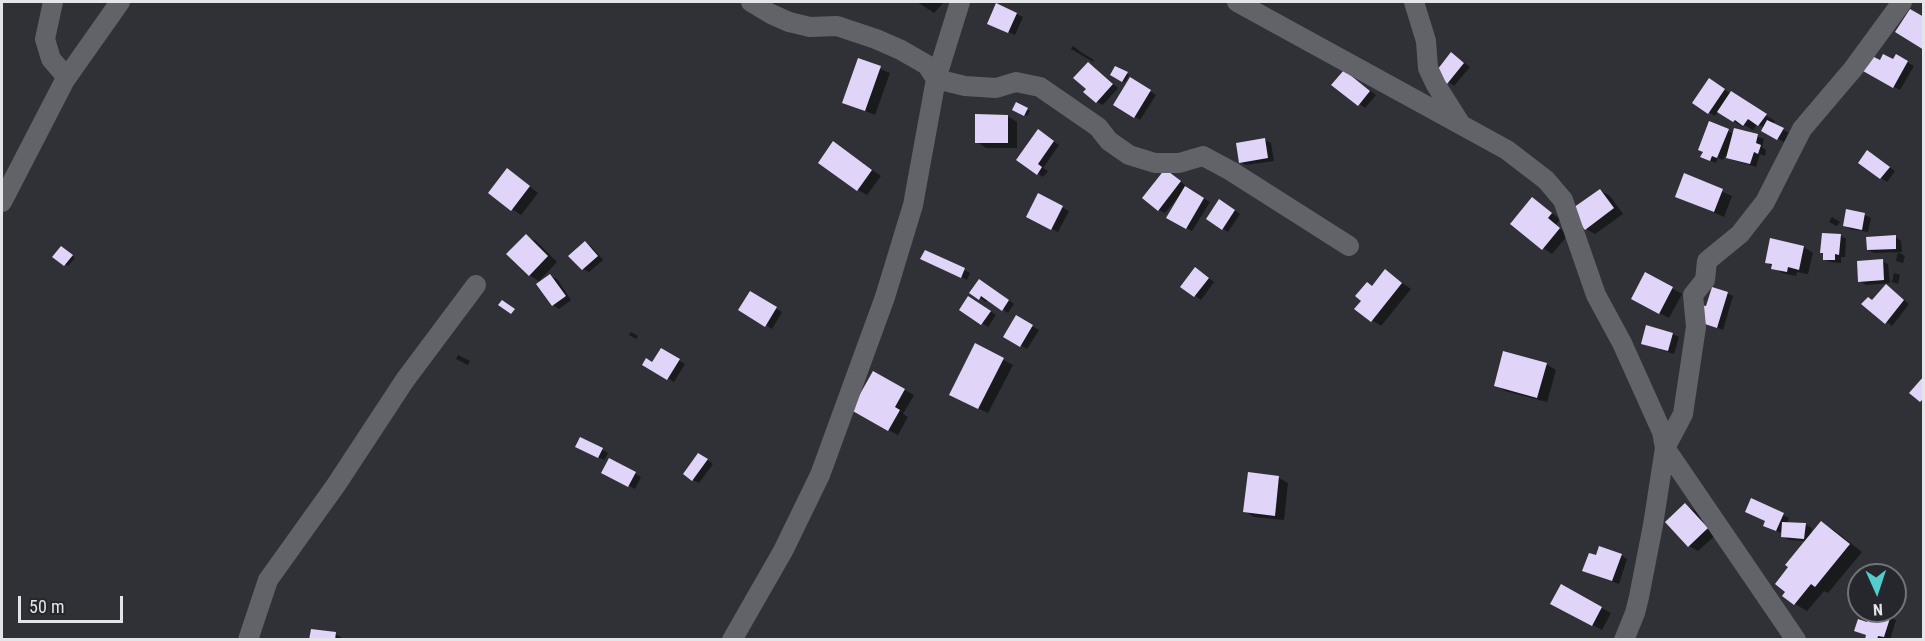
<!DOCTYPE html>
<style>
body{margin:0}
#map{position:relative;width:1925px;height:641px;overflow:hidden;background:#303136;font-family:"Roboto Condensed",sans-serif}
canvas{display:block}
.frame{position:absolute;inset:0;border:3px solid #e4e5e8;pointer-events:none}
.north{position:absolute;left:1847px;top:563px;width:60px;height:60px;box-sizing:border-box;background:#26272c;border:2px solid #727377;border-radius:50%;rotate:177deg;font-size:16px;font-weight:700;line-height:24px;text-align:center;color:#e4e5e8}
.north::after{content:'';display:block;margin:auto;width:21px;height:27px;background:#53cdcb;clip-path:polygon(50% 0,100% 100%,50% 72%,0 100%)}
.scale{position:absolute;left:18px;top:596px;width:105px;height:27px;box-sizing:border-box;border:3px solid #e4e5e8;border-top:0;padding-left:8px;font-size:18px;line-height:21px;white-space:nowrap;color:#e4e5e8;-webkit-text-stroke:4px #26272c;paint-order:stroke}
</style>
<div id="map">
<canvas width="1925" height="641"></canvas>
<div class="frame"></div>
<div class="north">N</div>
<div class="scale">50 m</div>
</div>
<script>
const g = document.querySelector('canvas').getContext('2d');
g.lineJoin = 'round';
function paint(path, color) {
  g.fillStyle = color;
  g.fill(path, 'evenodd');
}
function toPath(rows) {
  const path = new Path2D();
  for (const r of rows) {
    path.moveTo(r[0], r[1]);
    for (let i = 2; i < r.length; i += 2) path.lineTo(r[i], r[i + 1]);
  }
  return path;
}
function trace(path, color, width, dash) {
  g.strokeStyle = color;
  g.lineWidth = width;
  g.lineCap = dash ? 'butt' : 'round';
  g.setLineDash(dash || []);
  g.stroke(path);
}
paint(toPath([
 [917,2,944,2,934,13],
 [997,5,1023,17,1015,35,995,26],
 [1073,46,1081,52,1094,60,1093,62,1071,49],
 [1896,56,1914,66,1900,90,1865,71,1881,62,1893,61],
 [1457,58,1470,67,1454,86,1436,73],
 [859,60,890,73,875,115,844,102],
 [1094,67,1118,88,1103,105,1097,102],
 [1116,68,1129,75,1125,82,1112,75],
 [1350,75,1376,95,1365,108,1333,85],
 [1131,80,1156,95,1140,120,1115,104],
 [1715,84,1775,121,1773,124,1789,133,1784,142,1763,131,1765,128,1757,124,1753,130,1744,125,1743,127,1718,111,1715,116,1694,103],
 [1017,104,1030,111,1027,116,1014,110],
 [1007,116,1017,122,1017,148,986,148,977,142],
 [1735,129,1764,139,1762,147,1766,150,1765,156,1760,154,1756,167,1733,160,1725,156,1723,160,1718,158,1716,163,1708,160,1728,131,1734,134],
 [1044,135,1059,145,1043,168,1048,171,1043,177,1018,160],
 [1265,140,1271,143,1274,161,1246,165,1240,162],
 [843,149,881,176,867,195,858,190],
 [1874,156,1895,171,1887,182,1860,163],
 [1171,174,1186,186,1185,188,1210,202,1192,231,1168,217,1180,197,1179,196,1165,213,1159,210],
 [1685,175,1732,196,1724,217,1677,196],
 [516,176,538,193,521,215,512,209],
 [1600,190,1610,196,1623,214,1595,234,1586,229],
 [1039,195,1069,211,1058,232,1034,220],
 [1533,199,1560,219,1556,225,1568,235,1552,254,1543,248],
 [1226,204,1240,214,1228,232,1222,228],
 [1865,215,1871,218,1868,232,1850,229,1844,225],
 [1832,217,1840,222,1837,226,1829,222],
 [1840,235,1846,239,1845,257,1841,257,1841,263,1830,262,1824,259,1824,254,1822,253],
 [526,236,536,241,557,262,539,281,529,275],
 [1895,237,1901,241,1902,252,1897,252,1905,256,1903,263,1896,261,1898,252,1874,253,1868,250],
 [585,243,591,246,603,260,589,272,583,269],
 [1804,247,1813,253,1808,274,1797,272,1796,276,1782,273,1766,262],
 [64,249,75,258,68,266,55,257],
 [925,252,970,273,967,280,928,262],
 [1882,261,1888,264,1890,283,1866,285,1860,281],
 [1385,271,1411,289,1381,326,1356,309],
 [1202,273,1214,282,1201,300,1182,286],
 [1894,273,1900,275,1898,284,1892,282],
 [1646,274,1682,294,1669,318,1642,304],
 [550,276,557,279,571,300,559,309,553,305],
 [986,284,1014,304,1008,313,988,299,986,302,980,298],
 [1892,290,1909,304,1892,326,1864,304,1873,301],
 [750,293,782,312,772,329,740,309],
 [1727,293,1733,296,1723,330,1701,321,1707,308],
 [975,301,996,315,988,327,982,323],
 [1016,317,1039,330,1027,349,1005,336],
 [631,332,638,336,636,339,629,335],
 [1673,334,1679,337,1674,354,1643,344],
 [976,345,1013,365,988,413,960,400],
 [662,350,685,364,674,382,644,364,653,364],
 [458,355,470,361,468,365,456,359],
 [1546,364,1556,370,1547,402,1505,391,1496,385],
 [874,373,914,395,903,414,908,417,898,435,853,410],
 [581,439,608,453,604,460,583,450],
 [705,458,713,464,699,483,693,480],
 [610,460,641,477,635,489,603,472],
 [1249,474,1279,478,1288,483,1284,520,1254,517,1245,511],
 [1685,505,1695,511,1717,534,1698,551,1689,546],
 [1783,515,1789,518,1787,524,1806,525,1812,528,1811,536,1821,523,1834,530,1862,552,1828,593,1824,591,1807,611,1795,604,1807,541,1789,540,1783,536,1783,534,1771,528],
 [1621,555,1627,559,1619,584,1584,571,1597,557],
 [1561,586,1611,613,1602,630,1552,603],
 [1890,617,1896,620,1890,640,1884,638,1869,640,1867,636,1856,630,1868,623],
 [335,634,341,637,341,640,311,640]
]), '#0007');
paint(toPath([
 [996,3,1017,13,1008,33,987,24],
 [1910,9,1924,17,1924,50,1895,32],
 [1451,52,1464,63,1447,84,1434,74],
 [1883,54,1893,59,1896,54,1908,61,1893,88,1863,71,1872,56,1880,60],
 [858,58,881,66,865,111,842,103],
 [1088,62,1113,84,1096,103,1083,92,1086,89,1073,78],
 [1115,66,1128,72,1122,82,1110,75],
 [1344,70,1370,91,1358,106,1331,85],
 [1130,77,1151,90,1134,118,1113,105],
 [1709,78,1725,89,1708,114,1692,103],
 [1731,91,1767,114,1758,126,1748,119,1743,126,1735,120,1733,122,1717,112],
 [1016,102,1028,108,1024,116,1012,110],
 [975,114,1008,115,1008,143,975,143],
 [1767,120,1784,128,1777,140,1761,131],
 [1709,121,1729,129,1717,158,1712,156,1710,161,1700,157,1703,152,1698,150],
 [1734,128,1758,134,1756,143,1761,145,1758,154,1754,152,1750,164,1726,158],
 [1038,129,1054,141,1038,164,1042,167,1037,175,1016,160],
 [1265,138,1268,158,1239,163,1236,143],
 [833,141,872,170,857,191,818,163],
 [1867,150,1890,167,1880,179,1858,163],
 [507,168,530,186,511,211,488,193],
 [1165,169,1181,181,1158,211,1142,198],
 [1684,173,1723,189,1714,212,1675,197],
 [1185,186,1204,198,1186,229,1166,218],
 [1600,189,1614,208,1585,230,1570,210],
 [1038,193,1063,206,1051,230,1026,217],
 [1532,197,1552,213,1548,218,1560,228,1542,250,1510,224],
 [1219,199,1235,210,1222,230,1206,219],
 [1846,209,1865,213,1862,230,1843,226],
 [1822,233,1841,234,1839,255,1835,254,1835,260,1823,260,1823,253,1820,253],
 [526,234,548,256,529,276,506,254],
 [1896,235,1896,249,1867,250,1866,237],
 [1770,238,1804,246,1799,270,1788,267,1787,272,1771,269,1772,264,1765,263],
 [585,241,598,256,582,270,568,256],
 [61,246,73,255,64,266,52,257],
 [925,250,965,268,961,278,920,259],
 [1883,259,1884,280,1858,282,1857,261],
 [1195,267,1209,278,1194,297,1180,287],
 [1385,269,1402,283,1371,322,1354,309,1361,301,1355,296,1367,282,1372,286],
 [1645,272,1673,287,1659,314,1631,299],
 [550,274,566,296,552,306,536,284],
 [979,279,1009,300,1002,311,981,296,979,300,969,293],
 [1886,284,1904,300,1885,324,1861,304,1868,297,1872,300],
 [1712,287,1728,292,1717,328,1699,322,1700,305,1706,306],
 [750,291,777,307,765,327,738,310],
 [968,296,991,311,981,325,959,310],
 [502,300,515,309,511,314,498,305],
 [1016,315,1033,325,1020,347,1003,337],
 [1646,325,1673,333,1668,351,1641,344],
 [975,343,1004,358,978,409,949,395],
 [661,348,680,359,667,380,642,365,646,358,652,362],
 [1503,351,1547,363,1537,398,1494,386],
 [873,371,905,389,895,407,900,410,888,431,851,410],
 [1924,376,1924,398,1920,402,1909,393],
 [580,437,603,448,598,458,575,447],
 [698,453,708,459,692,481,683,474],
 [609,458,636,472,628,487,601,473],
 [1248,472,1279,476,1275,516,1243,512],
 [1751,498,1784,513,1776,531,1763,526,1765,521,1745,512],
 [1685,503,1708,528,1688,547,1665,522],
 [1821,521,1850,544,1815,587,1811,584,1794,605,1782,596,1785,592,1775,584,1788,567,1785,565],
 [1782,522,1806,523,1804,539,1781,537],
 [1599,546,1622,554,1612,581,1582,571,1589,553,1596,555],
 [1561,584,1602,607,1592,626,1550,604],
 [1882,613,1891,615,1884,637,1878,636,1877,640,1867,640,1865,639,1866,635,1854,631,1858,619,1867,622,1869,615,1881,619],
 [311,629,336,632,335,640,309,640]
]), '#e1d4f9');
trace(toPath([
 [53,2,45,39,51,59,64,74,65,80],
 [751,2,771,14,789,22,810,27,837,26,876,39,901,50,927,65,936,79,965,86,996,88,1016,82,1040,87,1098,127,1109,141,1129,155,1155,163,1179,163,1203,156,1231,171,1349,246],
 [1237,2,1507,150,1546,180,1563,200,1596,295,1622,343,1662,432,1665,448,1653,525,1639,597,1635,613,1624,640],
 [1414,2,1426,41,1428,68,1436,85,1460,123],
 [2,202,65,80,120,2],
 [1665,448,1683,414,1696,327,1693,295,1705,280,1707,261,1740,234,1765,202,1802,129,1853,69,1902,2],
 [1665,448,1796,640],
 [248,640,268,580,336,485,405,380,476,285],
 [732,640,783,551,820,475,885,297,913,205,936,79,960,2]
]), '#626368', 20);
</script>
